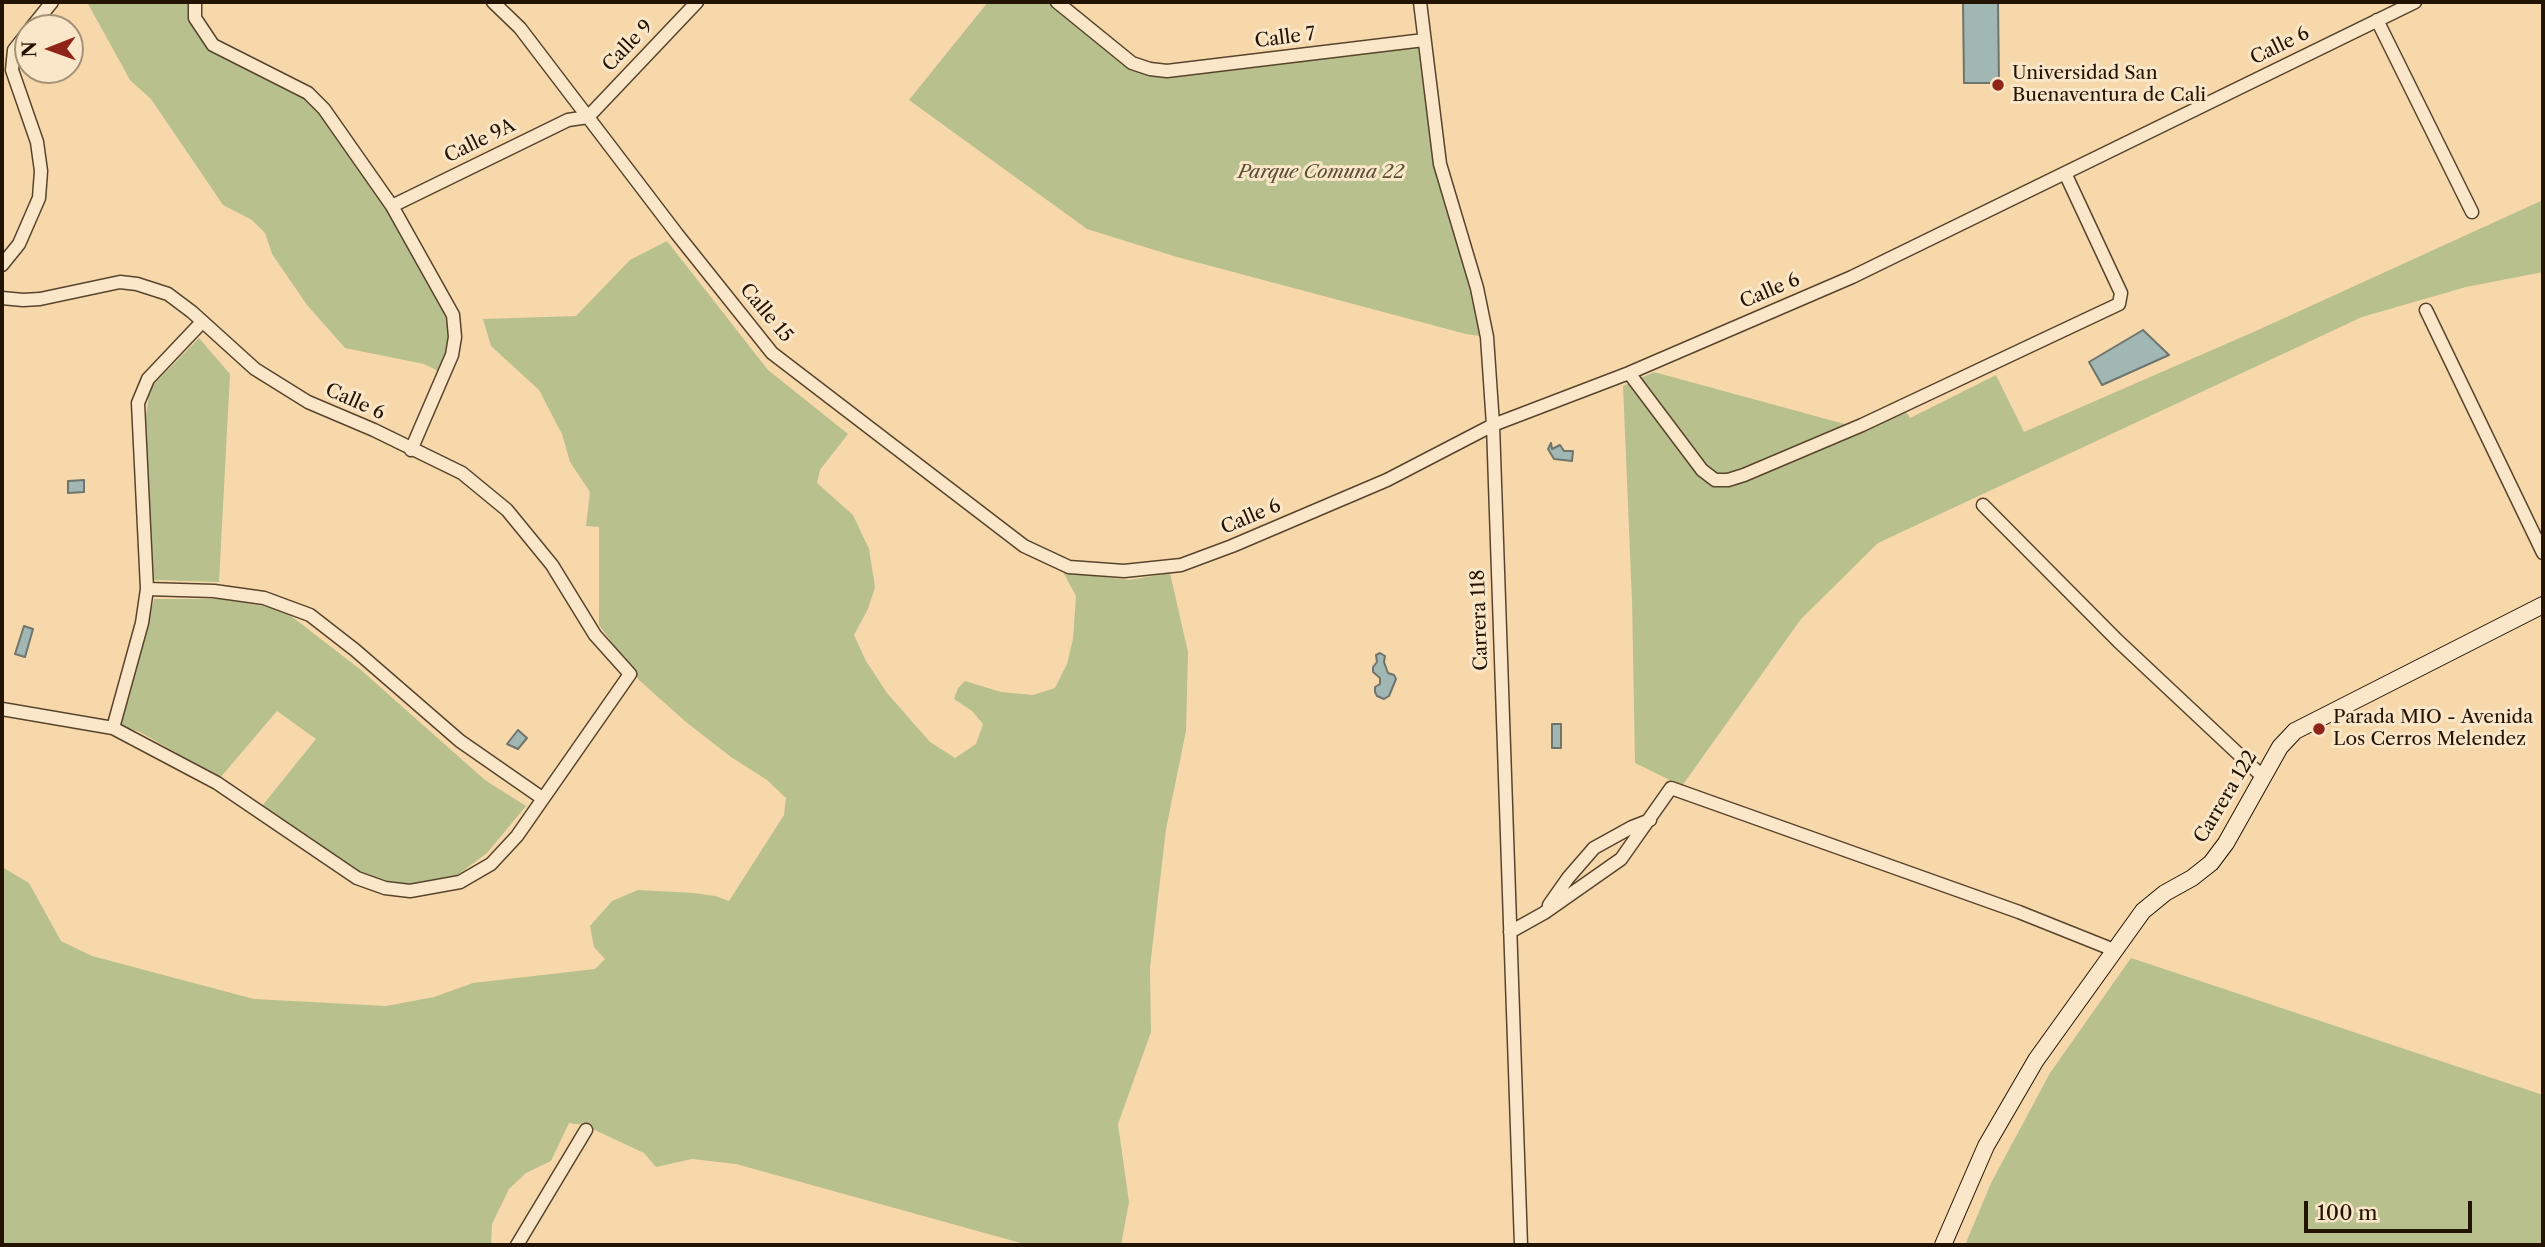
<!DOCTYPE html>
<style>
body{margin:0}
#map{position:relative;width:2545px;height:1247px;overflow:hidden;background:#f7d8ab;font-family:"Libre Caslon Text",serif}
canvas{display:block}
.frame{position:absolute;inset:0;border:4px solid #231301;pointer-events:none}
.north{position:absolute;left:14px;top:14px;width:70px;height:70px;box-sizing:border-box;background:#fae6c8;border:2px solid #a49278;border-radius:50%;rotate:269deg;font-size:19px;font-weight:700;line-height:28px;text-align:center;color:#231301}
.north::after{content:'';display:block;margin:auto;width:24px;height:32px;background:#8f2418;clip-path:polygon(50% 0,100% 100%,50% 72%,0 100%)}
.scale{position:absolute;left:2304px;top:1201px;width:168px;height:32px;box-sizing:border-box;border:4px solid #231301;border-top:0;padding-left:9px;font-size:21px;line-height:24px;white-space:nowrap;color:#231301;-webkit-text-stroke:5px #fae6c8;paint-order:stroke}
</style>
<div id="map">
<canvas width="2545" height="1247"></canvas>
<div class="frame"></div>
<div class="north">N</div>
<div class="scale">100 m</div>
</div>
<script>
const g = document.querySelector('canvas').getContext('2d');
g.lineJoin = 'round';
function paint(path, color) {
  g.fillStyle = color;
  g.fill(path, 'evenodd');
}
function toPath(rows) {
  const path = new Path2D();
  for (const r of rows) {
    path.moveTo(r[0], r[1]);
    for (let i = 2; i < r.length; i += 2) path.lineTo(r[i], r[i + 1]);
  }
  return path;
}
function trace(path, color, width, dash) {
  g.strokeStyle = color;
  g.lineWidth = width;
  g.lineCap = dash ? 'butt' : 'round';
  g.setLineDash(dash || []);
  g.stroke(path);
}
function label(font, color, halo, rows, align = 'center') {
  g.font = font + ' "Libre Caslon Text",serif';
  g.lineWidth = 6;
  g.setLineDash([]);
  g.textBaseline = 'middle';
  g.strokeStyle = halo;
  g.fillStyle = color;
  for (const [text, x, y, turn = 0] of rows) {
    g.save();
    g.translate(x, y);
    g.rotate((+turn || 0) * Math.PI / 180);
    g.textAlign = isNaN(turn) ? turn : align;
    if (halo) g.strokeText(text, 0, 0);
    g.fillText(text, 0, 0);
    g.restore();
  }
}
paint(toPath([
 [87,2,195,2,213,45,308,93,392,206,453,315,444,374,424,364,345,348,307,305,272,254,265,233,252,220,223,205,151,99,130,80],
 [988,2,1057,2,1150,69,1424,40,1440,164,1487,337,1466,334,1177,257,1087,229,909,100],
 [2543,200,2543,272,2466,287,2362,317,1878,543,1801,619,1682,786,1635,763,1632,600,1623,386,1654,372,1852,426,1901,403,1910,418,1996,375,2024,432,2258,330],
 [667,241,768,370,848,434,820,470,817,483,853,515,869,549,875,587,868,609,854,635,866,661,887,693,930,742,955,758,976,744,983,724,972,711,954,699,958,688,965,681,1001,692,1033,695,1055,688,1067,664,1073,639,1076,596,1063,572,1129,580,1170,573,1188,652,1186,731,1166,829,1150,967,1151,1032,1118,1124,1129,1202,1121,1245,1028,1245,736,1164,692,1159,656,1167,644,1153,584,1125,569,1123,551,1161,526,1173,509,1189,492,1224,491,1245,2,1245,2,867,29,883,61,941,92,956,254,999,386,1006,434,997,473,983,595,969,605,959,594,947,590,926,612,901,638,890,694,893,715,896,729,901,784,815,786,798,767,780,731,757,686,722,639,680,599,625,599,527,586,526,590,492,570,462,562,434,539,390,491,346,483,319,576,316,630,260],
 [199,338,230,374,219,582,152,580,144,430,150,388],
 [154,599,220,599,282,609,361,670,485,780,526,806,487,853,452,879,419,885,394,886,363,873,325,853,262,806,316,739,277,711,220,778,140,732,121,726],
 [2131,958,2543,1095,2543,1245,1965,1245,1991,1183,2050,1073]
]), '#b8c08d');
const water = toPath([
 [1963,2,1998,2,1999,83,1964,83,1963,2],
 [2143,330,2169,355,2102,385,2089,362,2143,330],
 [1551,443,1552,449,1560,445,1564,451,1573,451,1572,461,1554,459,1548,449,1551,443],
 [84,480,84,492,68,493,68,481,84,480],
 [24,626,33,629,25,657,15,654,24,626],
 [1380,653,1385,656,1384,662,1388,673,1394,675,1396,679,1389,696,1384,699,1377,696,1375,692,1375,687,1380,684,1380,678,1373,672,1373,667,1377,662,1376,655,1380,653],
 [1552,724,1561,724,1561,748,1552,748,1552,724],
 [518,730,527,738,518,749,507,744,518,730]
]);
paint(water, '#a1b7b4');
trace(water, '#6f756c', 2);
const street = toPath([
 [195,2,195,18,213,45,308,93,324,109,392,206,453,315,455,337,452,355,411,450],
 [493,2,520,28,677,234,772,353,1024,546,1069,567,1124,571,1181,565,1232,546,1387,480,1493,425,1629,373,1852,277,2415,2],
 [1057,2,1132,63,1150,69,1167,71,1424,40],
 [1420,2,1440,164,1477,288,1487,337,1493,425,1521,1245],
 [2377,20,2472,212],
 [31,28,52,2],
 [588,117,697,2],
 [392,206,568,120,588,117],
 [2,265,19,244,39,198,41,171,37,142,12,70,14,50,28,32],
 [2,298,23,300,40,299,120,282,137,284,168,294,192,312,255,369,308,402,374,430,462,473,507,510,552,565,595,635,630,674,517,836,491,864,460,882,410,891,385,888,357,878,217,783,113,728,2,709],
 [2426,310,2543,553],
 [1629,373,1702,470,1715,480,1728,480,1744,475,1862,425,2119,304,2121,293,2065,173],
 [1983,505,2118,641,2263,777],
 [147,589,214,591,264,598,310,615,355,650,460,741,542,798],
 [113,728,142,623,147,589,138,403,148,379,202,322],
 [1549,905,1568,878,1594,848,1632,827,1650,820],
 [1510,932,1544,913,1621,859,1671,788,2019,912,2114,950],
 [517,1245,586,1130]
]);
const secondary = toPath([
 [1943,1245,1986,1146,2036,1060,2143,911,2165,893,2192,878,2211,863,2226,843,2280,747,2295,731,2543,605]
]);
trace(street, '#58442c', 15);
trace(secondary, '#231301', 18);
trace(street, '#fae6c8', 12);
trace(secondary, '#fae6c8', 16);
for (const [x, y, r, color] of [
 [1998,85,7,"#8f2418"],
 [2319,729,7,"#8f2418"]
]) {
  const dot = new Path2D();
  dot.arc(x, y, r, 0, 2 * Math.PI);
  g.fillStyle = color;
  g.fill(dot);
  trace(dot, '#fae6c8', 2.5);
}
label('19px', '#231301', '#fae6c8', [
 ["Calle 7",1285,38,-7],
 ["Calle 9",628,46,-46],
 ["Calle 6",2280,46,-26],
 ["Calle 9A",480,141,-26],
 ["Calle 6",1770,291,-23],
 ["Calle 15",766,313,50],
 ["Calle 6",355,402,24],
 ["Calle 6",1251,517,-23],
 ["Carrera 118",1480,620,-92],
 ["Carrera 122",2226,797,-59]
]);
label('19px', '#231301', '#fae6c8', [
 ["Universidad San",2012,74],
 ["Buenaventura de Cali",2012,96],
 ["Parada MIO - Avenida",2333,718],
 ["Los Cerros Melendez",2333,740]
], 'left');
label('italic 19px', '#575032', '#fae6c8', [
 ["Parque Comuna 22",1321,173]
]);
</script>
